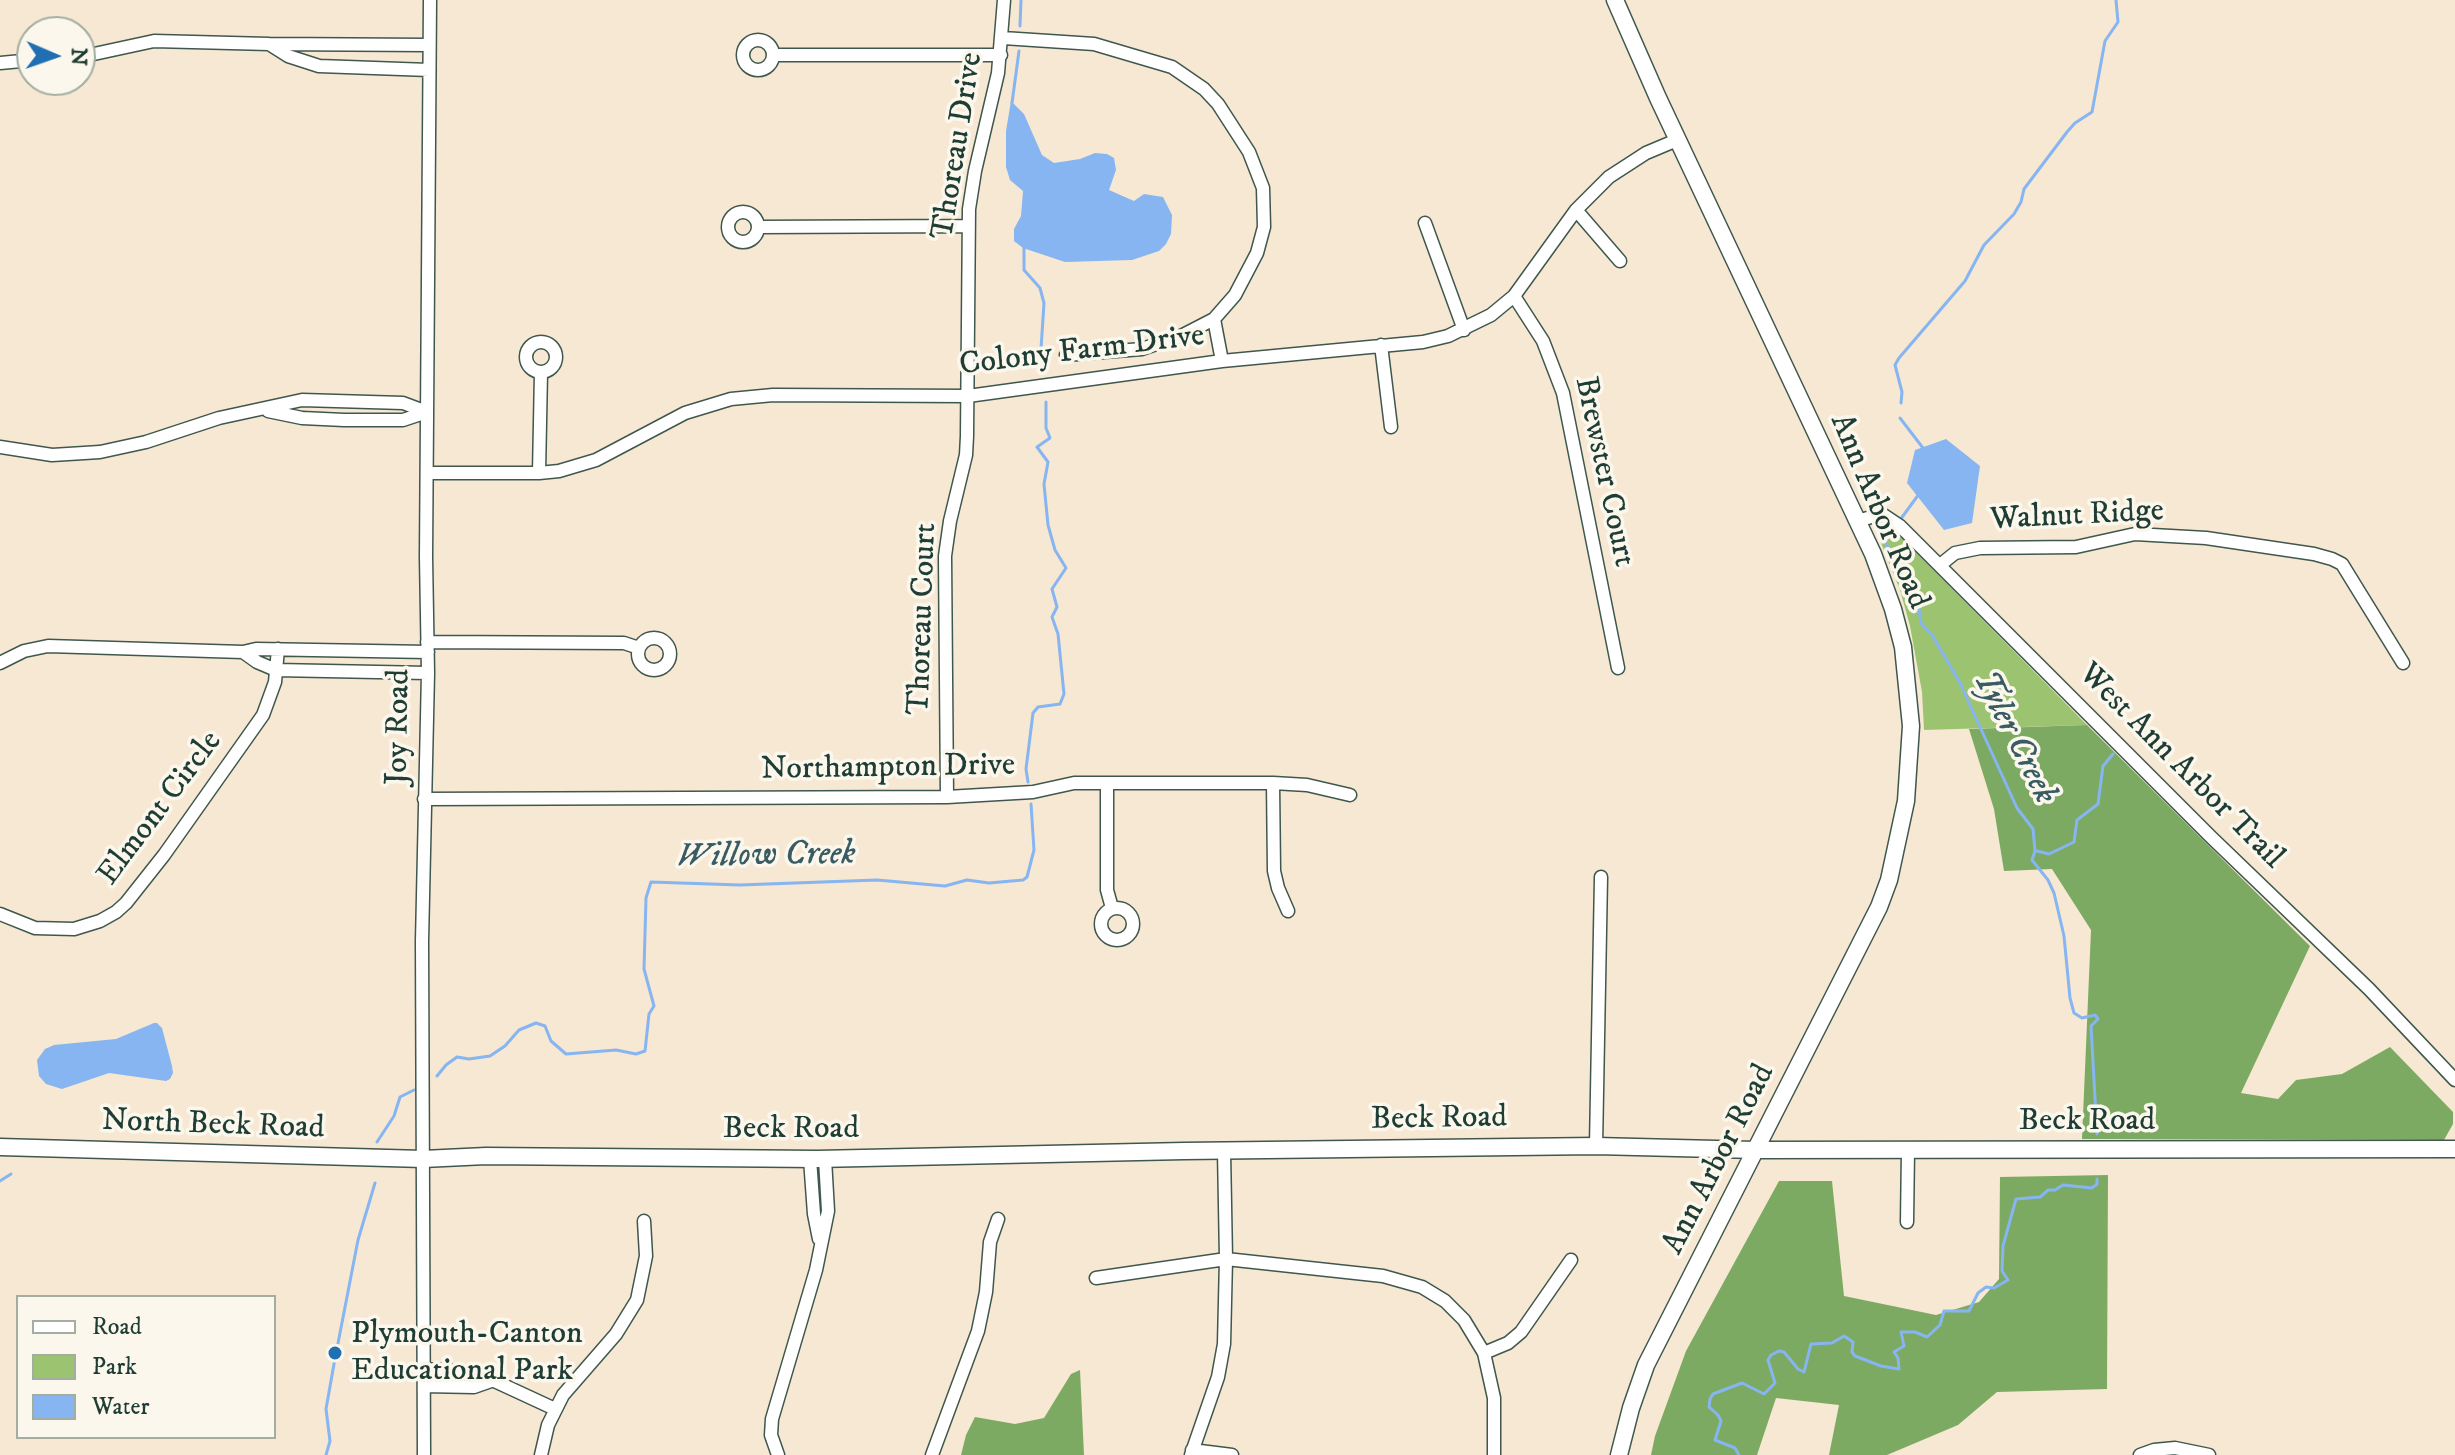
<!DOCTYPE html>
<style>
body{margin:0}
#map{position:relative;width:2455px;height:1455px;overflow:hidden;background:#f6e8d3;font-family:"IM FELL DW Pica",serif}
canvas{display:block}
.legend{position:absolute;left:16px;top:1295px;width:260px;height:144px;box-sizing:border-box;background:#fbf7ec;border:2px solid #a3ada2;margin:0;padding:10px 14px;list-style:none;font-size:24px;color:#1f3d34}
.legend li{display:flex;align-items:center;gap:16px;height:40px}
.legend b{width:40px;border:2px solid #a3ada2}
.north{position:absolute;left:16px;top:16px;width:80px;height:80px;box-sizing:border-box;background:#fbf7ec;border:2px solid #a3ada2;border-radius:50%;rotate:92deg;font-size:22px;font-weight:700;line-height:32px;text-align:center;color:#1f3d34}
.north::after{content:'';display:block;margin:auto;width:28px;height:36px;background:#1f6fb2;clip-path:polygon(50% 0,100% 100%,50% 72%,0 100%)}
</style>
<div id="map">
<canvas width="2455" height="1455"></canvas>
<ul class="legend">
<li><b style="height:10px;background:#fff"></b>Road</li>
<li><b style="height:22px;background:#9cc470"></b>Park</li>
<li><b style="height:22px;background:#86b5f1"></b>Water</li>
</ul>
<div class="north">N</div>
</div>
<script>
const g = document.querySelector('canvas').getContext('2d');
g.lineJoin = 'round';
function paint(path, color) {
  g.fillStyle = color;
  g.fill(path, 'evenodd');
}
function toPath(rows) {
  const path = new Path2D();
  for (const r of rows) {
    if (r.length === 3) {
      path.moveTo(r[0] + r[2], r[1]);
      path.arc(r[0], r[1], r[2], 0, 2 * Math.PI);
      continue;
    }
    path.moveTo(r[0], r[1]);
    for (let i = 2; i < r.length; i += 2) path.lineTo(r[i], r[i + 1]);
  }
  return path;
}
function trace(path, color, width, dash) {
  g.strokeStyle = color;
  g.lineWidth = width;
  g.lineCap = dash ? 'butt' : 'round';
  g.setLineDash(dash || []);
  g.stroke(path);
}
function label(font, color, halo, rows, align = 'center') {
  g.font = font + ' "IM FELL DW Pica",serif';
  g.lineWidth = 7;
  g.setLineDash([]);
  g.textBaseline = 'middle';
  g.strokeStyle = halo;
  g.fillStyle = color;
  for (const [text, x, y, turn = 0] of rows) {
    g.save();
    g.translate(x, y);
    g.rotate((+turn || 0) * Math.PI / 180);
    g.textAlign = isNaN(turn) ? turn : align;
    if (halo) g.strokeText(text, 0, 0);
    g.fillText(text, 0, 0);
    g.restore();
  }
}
paint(toPath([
 [1888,527,1891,527,2087,725,1924,730,1922,692,1910,626,1900,590,1879,538,1881,532]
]), '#9cc470');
paint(toPath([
 [2087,725,2310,946,2241,1093,2278,1099,2296,1080,2342,1074,2390,1047,2453,1112,2453,1124,2444,1140,2082,1139,2091,930,2052,869,2004,871,1994,809,1969,729],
 [2108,1175,2107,1389,1997,1392,1958,1425,1887,1455,1829,1455,1839,1405,1776,1398,1757,1455,1651,1455,1655,1436,1686,1351,1779,1181,1832,1181,1844,1296,1936,1315,1979,1302,1999,1279,2000,1177],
 [1080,1370,1084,1455,961,1455,966,1435,975,1417,1015,1424,1044,1418,1071,1374]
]), '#7daa62');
paint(toPath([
 [1011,101,1024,114,1042,155,1054,163,1080,159,1095,153,1107,154,1114,158,1116,170,1109,190,1134,201,1144,194,1163,197,1172,215,1171,234,1166,244,1159,251,1132,260,1065,262,1023,248,1014,241,1014,229,1021,216,1023,191,1010,180,1006,167,1006,131],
 [1946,439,1980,466,1972,523,1944,530,1907,483,1915,450],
 [154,1023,157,1023,162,1028,172,1066,173,1073,170,1079,166,1081,109,1073,62,1089,46,1084,39,1076,37,1060,45,1049,54,1045,116,1039]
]), '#86b5f1');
trace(toPath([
 [1020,26,1021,0],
 [1012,103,1019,51],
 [1024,246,1024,270,1040,288,1044,303,1041,349,1044,372],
 [1901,403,1902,392,1895,365,1899,358,1965,281,1984,245,2014,214,2021,202,2024,189,2067,132,2075,123,2092,112,2105,41,2118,22,2116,0],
 [1900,418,1923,448],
 [1900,520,1919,494],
 [1895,525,1885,541,1902,576,1917,596,1921,623,1932,635,1959,681,2017,808,2033,829,2035,851,2032,860,2048,880,2054,893,2064,936,2070,998,2074,1013,2082,1018,2095,1015,2098,1019,2091,1026,2097,1134],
 [1028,782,1026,769,1033,713,1038,707,1060,704,1064,694,1058,634,1052,617,1057,607,1052,589,1066,568,1055,550,1048,525,1044,484,1048,462,1037,447,1050,438,1046,428,1046,402],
 [2037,851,2049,854,2074,842,2077,820,2098,804,2103,766,2113,754],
 [437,1076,446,1065,457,1057,469,1059,490,1056,505,1046,519,1030,536,1023,545,1026,551,1041,566,1054,616,1050,636,1054,645,1051,649,1014,654,1006,644,969,646,898,651,882,740,885,877,880,945,886,967,880,989,883,1023,880,1027,877,1034,850,1031,804],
 [377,1142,394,1116,400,1097,414,1090],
 [0,1181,11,1174],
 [326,1455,330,1441,326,1409,334,1364,358,1240,375,1183],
 [1739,1455,1735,1448,1715,1440,1721,1421,1718,1415,1709,1407,1710,1399,1713,1394,1742,1383,1764,1394,1775,1383,1768,1360,1771,1355,1779,1351,1784,1352,1798,1369,1804,1372,1811,1344,1832,1343,1844,1336,1853,1342,1852,1352,1855,1356,1881,1366,1899,1369,1898,1358,1894,1352,1904,1346,1901,1332,1915,1332,1927,1337,1940,1325,1944,1311,1969,1311,1978,1293,1986,1287,1994,1288,2008,1280,2002,1271,2003,1246,2016,1199,2040,1197,2048,1190,2055,1190,2063,1185,2092,1188,2097,1184,2097,1179]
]), '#86b5f1', 3);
const minor = toPath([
 [1003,38,1094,44,1172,67,1204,89,1218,104,1249,152,1263,188,1264,227,1257,253,1235,295,1214,319,1183,335,1142,349,1066,355],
 [758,55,15],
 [429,45,269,44,288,56,319,66,429,70],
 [773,55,1001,55],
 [80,57,154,41,269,44],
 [0,63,32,60],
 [1576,210,1620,261],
 [743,227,15],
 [1425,223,1464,330],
 [758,227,968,226],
 [1514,296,1543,341,1563,393,1618,668],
 [1214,319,1222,361],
 [541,357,15],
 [1381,345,1391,427],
 [268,411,302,418,344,420,403,420,427,412],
 [0,447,52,455,100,452,146,442,219,418,302,400,403,403,427,412],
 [427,473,539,473,559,471,596,460,685,413,731,399,773,395,968,396,1222,361,1423,342,1448,336,1491,315,1514,296,1576,210,1609,177,1646,153,1677,140],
 [539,473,541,372],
 [1857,521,1882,514,1900,526,2211,837,2369,989,2455,1080],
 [1940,565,1955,553,1980,548,2076,547,2135,534,2206,538,2314,554,2332,559,2342,564,2403,663],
 [654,654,16],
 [427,642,624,643,639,648],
 [243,652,257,662,276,670,428,673],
 [0,663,24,651,48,646,243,652,256,649,428,652],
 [1107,783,1107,890,1112,908],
 [1273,783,1274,871,1278,888,1288,911],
 [947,797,945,556,950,521,966,455,967,436,969,209,975,171,998,73,1004,0],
 [424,799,947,797,1033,792,1074,783,1273,783,1307,785,1350,795],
 [1117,924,16],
 [0,914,35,928,74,929,100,921,116,912,126,903,164,855,263,715,275,682,278,649],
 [1596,1146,1601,877],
 [810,1159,814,1214,819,1239],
 [1907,1222,1908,1150],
 [1096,1278,1226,1259,1383,1276,1422,1287,1445,1301,1464,1320,1484,1353,1494,1398,1494,1455],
 [1484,1353,1508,1343,1521,1332,1571,1260],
 [424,1369,475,1372,555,1409],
 [424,1386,474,1387,491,1381],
 [1192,1450,1232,1455],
 [424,1455,422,941,428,673,426,557,430,0],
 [541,1455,548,1425,563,1395,616,1334,637,1300,646,1256,644,1221],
 [778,1455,771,1435,772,1419,816,1270,828,1211,825,1159],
 [932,1455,978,1331,986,1292,990,1242,998,1219],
 [1191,1455,1218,1377,1224,1344,1226,1259,1224,1151],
 [2140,1455,2154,1450,2175,1448,2209,1455]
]);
const major = toPath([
 [1615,0,1658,98,1873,554,1893,609,1903,647,1911,726,1906,801,1889,880,1879,907,1646,1365,1631,1408,1619,1455],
 [0,1147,423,1159,486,1156,817,1159,1184,1151,1596,1146,1756,1150,2455,1149]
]);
trace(minor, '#3f574c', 15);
trace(major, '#3f574c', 19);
trace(minor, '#fff', 12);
trace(major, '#fff', 16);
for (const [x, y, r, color] of [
 [335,1353,8,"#1f6fb2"]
]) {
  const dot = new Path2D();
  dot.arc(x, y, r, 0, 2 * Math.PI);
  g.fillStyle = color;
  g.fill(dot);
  trace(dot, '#fbf7ec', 3);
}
label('32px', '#1f3d34', '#fbf7ec', [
 ["Thoreau Drive",959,146,-81],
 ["Colony Farm Drive",1082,352,-7],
 ["Brewster Court",1603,472,78],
 ["Ann Arbor Road",1878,512,67],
 ["Walnut Ridge",2077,517,-3],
 ["Thoreau Court",924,619,-88],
 ["Joy Road",400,727,-89],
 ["West Ann Arbor Trail",2180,767,45],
 ["Northampton Drive",888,769,-1],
 ["Elmont Circle",161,809,-53],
 ["Beck Road",1439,1120,-1],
 ["Beck Road",2087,1122],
 ["North Beck Road",213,1126,2],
 ["Beck Road",791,1130],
 ["Ann Arbor Road",1720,1160,-63]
]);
label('32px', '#1f3d34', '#fbf7ec', [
 ["Plymouth-Canton",351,1335],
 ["Educational Park",351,1372]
], 'left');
label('italic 34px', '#395b63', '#fbf7ec', [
 ["Tyler Creek",2013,738,63],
 ["Willow Creek",766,857,-1]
]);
</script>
